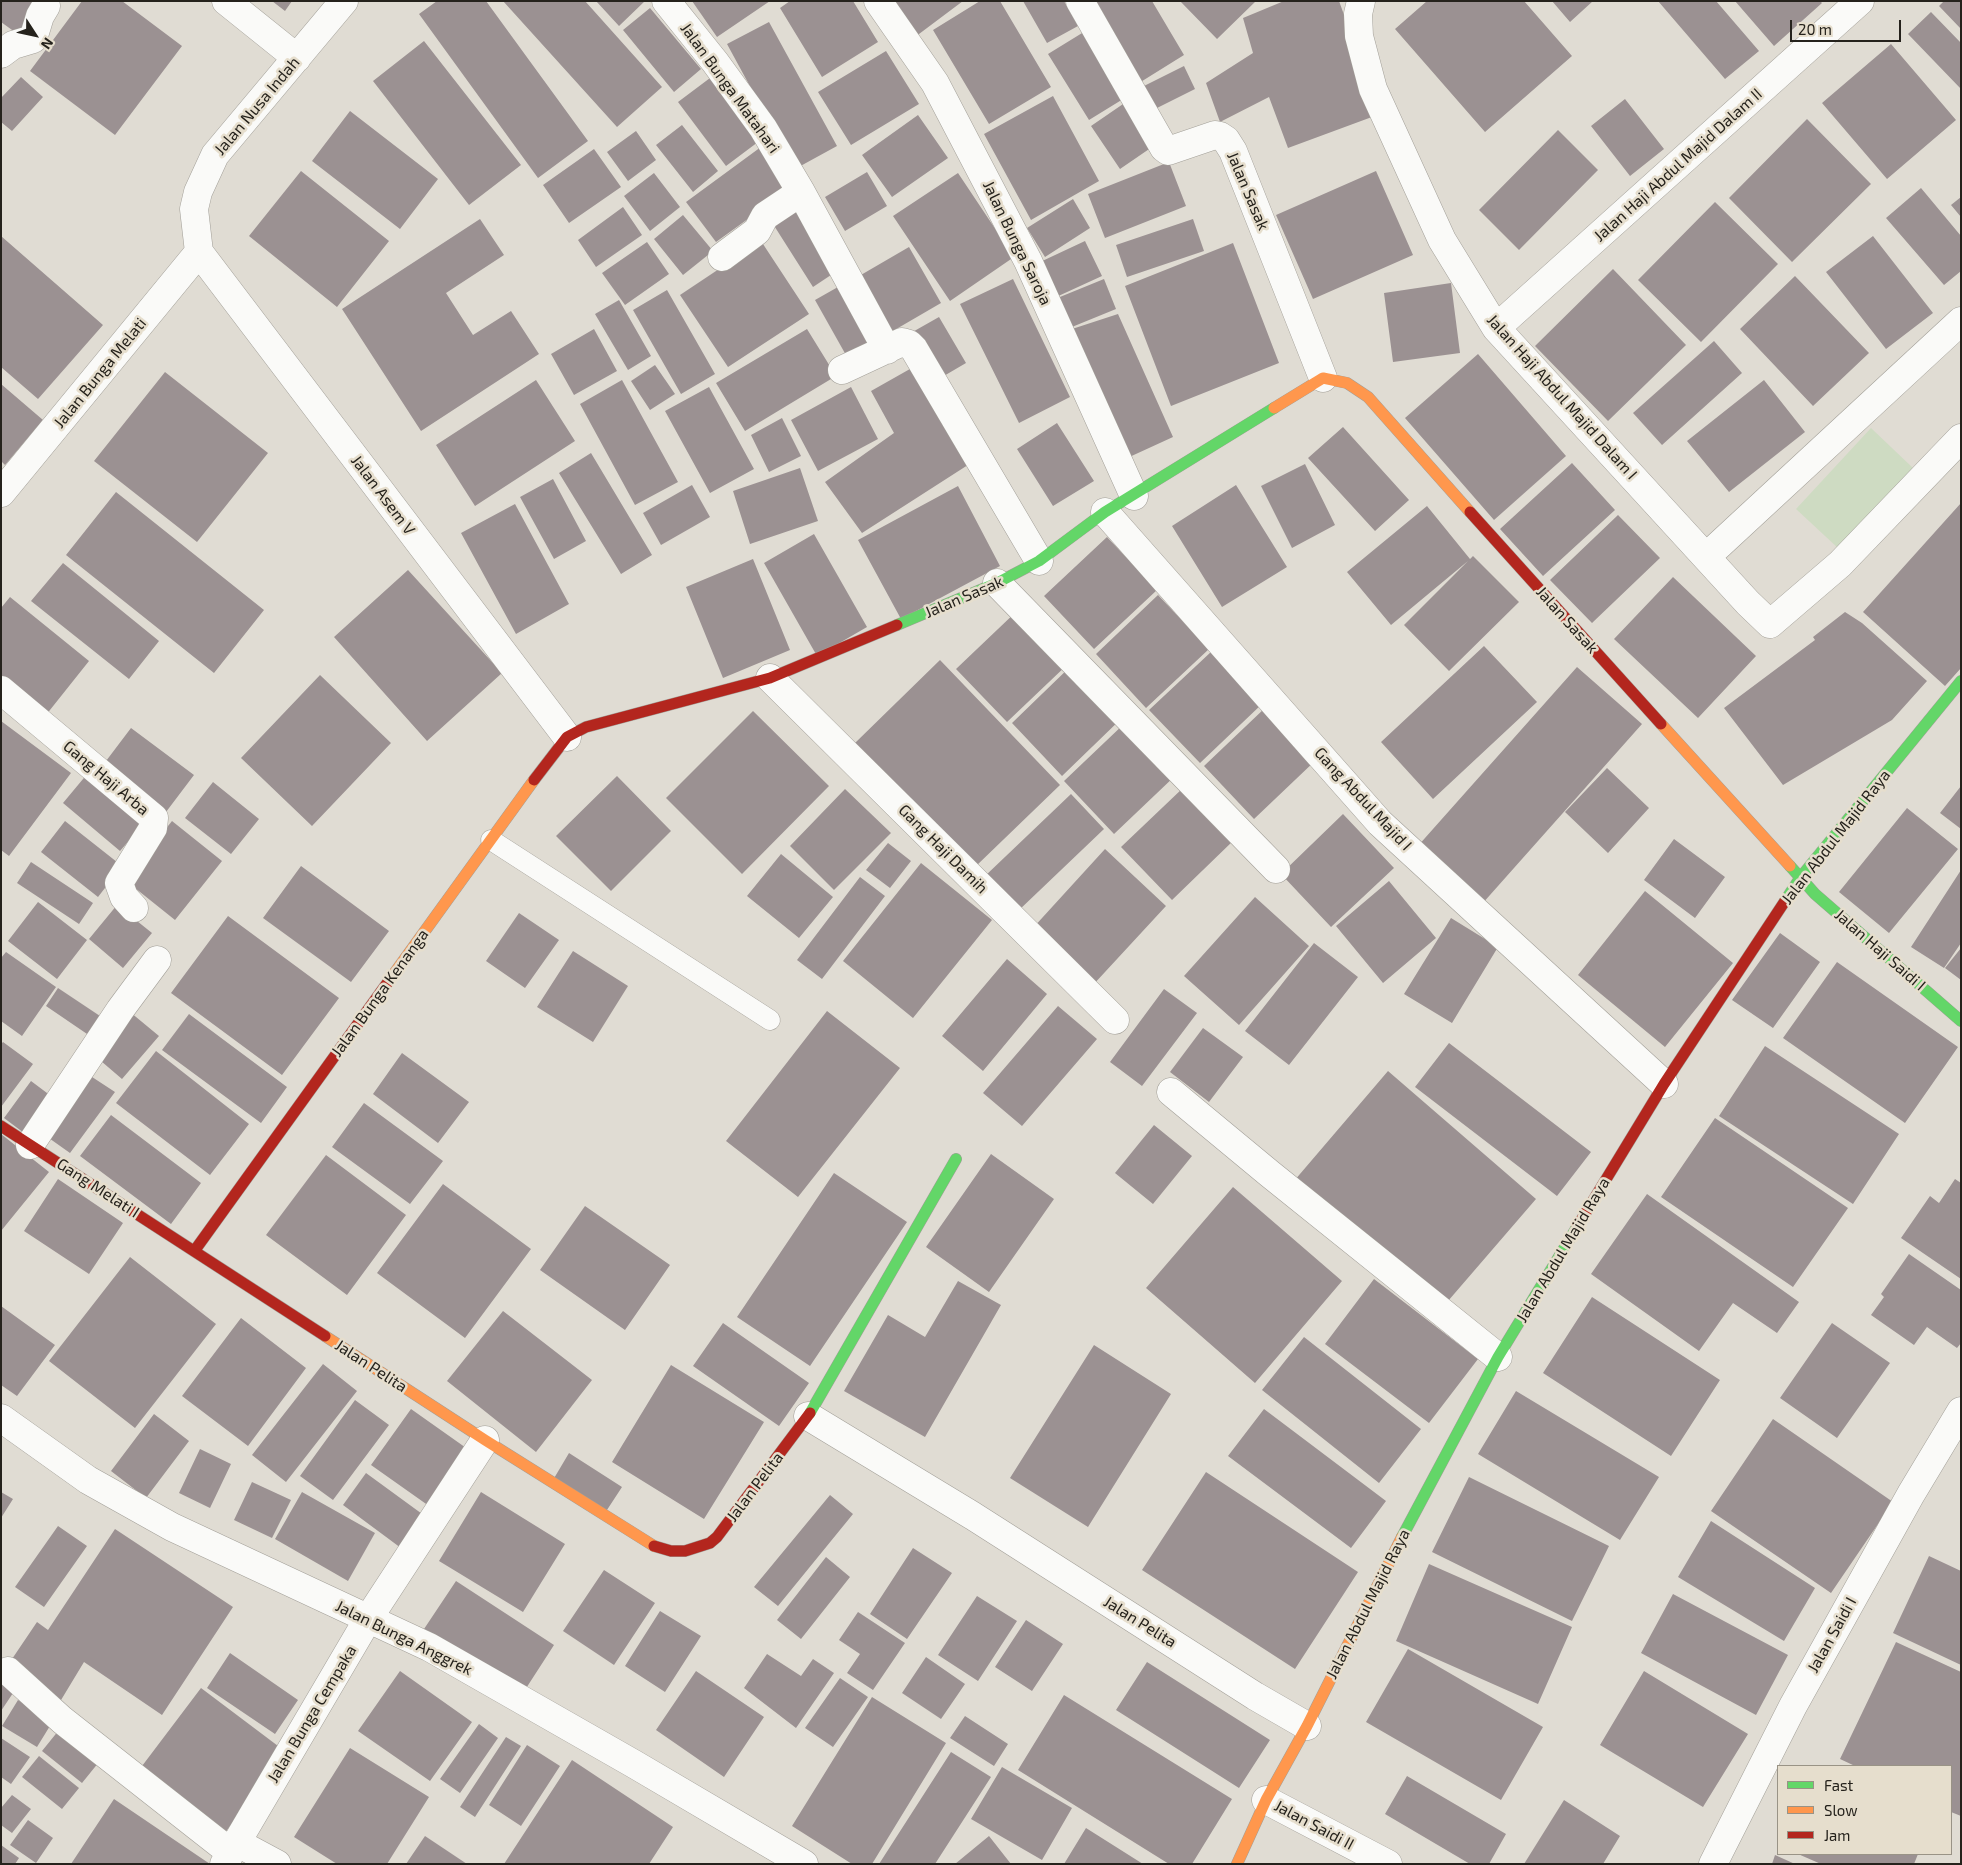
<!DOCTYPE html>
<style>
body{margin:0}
#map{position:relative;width:1962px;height:1865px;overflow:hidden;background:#e0dcd3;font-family:"Exo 2",sans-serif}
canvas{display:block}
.frame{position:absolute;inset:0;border:2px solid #25221c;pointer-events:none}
.legend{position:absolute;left:1777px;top:1765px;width:175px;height:90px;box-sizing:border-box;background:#e6decd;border:1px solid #999386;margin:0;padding:6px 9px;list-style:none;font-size:15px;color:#25221c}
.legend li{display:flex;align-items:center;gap:10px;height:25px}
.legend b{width:25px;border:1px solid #999386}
.north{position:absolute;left:10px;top:10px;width:50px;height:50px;-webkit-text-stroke:4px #e6decd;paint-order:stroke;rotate:125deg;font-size:14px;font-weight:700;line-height:20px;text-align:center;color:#25221c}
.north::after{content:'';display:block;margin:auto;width:18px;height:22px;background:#25221c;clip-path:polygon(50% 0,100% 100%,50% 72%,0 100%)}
.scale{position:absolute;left:1790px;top:20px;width:111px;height:22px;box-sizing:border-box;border:2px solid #25221c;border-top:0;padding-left:6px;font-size:15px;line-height:18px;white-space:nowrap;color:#25221c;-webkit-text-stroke:4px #e6decd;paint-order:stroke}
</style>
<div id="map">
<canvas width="1962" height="1865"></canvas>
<div class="frame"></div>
<ul class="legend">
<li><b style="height:6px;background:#63d668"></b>Fast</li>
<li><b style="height:6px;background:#ff974d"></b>Slow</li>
<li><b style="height:6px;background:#b3261e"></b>Jam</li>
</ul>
<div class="north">N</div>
<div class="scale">20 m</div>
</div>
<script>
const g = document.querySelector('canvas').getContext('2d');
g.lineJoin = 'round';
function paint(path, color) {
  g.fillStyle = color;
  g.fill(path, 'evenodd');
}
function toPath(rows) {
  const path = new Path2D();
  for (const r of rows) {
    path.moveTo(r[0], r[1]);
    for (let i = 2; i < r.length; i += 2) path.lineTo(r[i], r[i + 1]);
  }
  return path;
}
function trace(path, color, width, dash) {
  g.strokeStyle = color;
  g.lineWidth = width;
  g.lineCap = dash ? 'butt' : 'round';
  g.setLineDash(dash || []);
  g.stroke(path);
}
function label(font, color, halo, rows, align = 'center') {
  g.font = font + ' "Exo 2",sans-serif';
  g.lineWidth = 5;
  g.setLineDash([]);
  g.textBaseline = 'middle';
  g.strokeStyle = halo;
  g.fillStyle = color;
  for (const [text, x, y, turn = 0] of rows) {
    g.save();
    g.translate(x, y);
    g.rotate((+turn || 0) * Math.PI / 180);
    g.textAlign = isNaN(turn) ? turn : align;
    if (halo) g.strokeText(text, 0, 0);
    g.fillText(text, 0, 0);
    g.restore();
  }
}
paint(toPath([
 [1871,428,1913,468,1839,549,1796,509]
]), '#cedbc2');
paint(toPath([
 [1,1,45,1,19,35,1,22],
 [82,1,122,1,182,46,115,135,30,71],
 [272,1,292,1,285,11],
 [437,1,486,1,588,141,538,178,419,14],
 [503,1,585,1,662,87,617,127],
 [596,1,645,1,619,26],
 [692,1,770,1,717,37],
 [790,1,853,1,878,42,822,77,780,8],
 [889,1,963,1,915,37],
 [980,1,1000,1,1051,87,989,124,933,30],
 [1023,1,1064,1,1078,26,1047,43],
 [1089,1,1152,1,1184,55,1139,83],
 [1180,1,1256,1,1217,39],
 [1284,1,1339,1,1380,114,1288,148,1269,97,1220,122,1206,83,1253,53,1243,18],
 [1427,1,1524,1,1572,56,1485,132,1395,29],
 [1552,1,1593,1,1570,22],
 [1658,1,1716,1,1759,51,1725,79],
 [1735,1,1820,1,1822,3,1774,46],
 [1944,1,1961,1,1961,29,1939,6],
 [650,8,701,69,674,92,623,30],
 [1931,12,1961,43,1961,89,1908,34],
 [769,22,837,146,795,169,727,44],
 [1087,30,1128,96,1089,120,1048,54],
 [424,41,521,165,469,205,373,81],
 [1891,44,1956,120,1887,179,1822,103],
 [886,51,919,104,851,145,818,92],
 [1184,66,1195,89,1149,112,1138,89],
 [714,75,762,139,726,166,678,102],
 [21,77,43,97,12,131,1,122,1,98],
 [1053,96,1099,181,1031,220,984,134],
 [1625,99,1664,149,1630,176,1591,126],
 [1126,102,1155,145,1120,169,1091,126],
 [350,111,438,179,400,229,312,161],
 [918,115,948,158,892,197,862,155],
 [1807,119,1871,184,1792,262,1729,198],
 [682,125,718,171,693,192,656,145],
 [1558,130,1598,170,1519,250,1479,210],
 [636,131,656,160,628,181,607,152],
 [765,144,795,185,716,242,686,202],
 [594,149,621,187,569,223,543,185],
 [1169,162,1186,206,1105,238,1088,194],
 [301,171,389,241,337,307,249,236],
 [1376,171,1413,255,1313,299,1276,215],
 [867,172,887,206,845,231,825,197],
 [654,173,680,207,650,231,624,196],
 [958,173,1014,257,950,301,893,216],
 [1921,188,1961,236,1961,271,1944,285,1886,218],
 [1961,197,1961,217,1951,205],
 [1073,199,1090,228,1045,257,1027,228],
 [1715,202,1778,264,1701,342,1638,280],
 [623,207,642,235,596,267,578,240],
 [801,207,840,269,813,287,773,224],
 [683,215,713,251,683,275,654,239],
 [480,219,504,255,446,293,473,335,511,311,539,354,421,431,342,309],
 [1193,219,1204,251,1127,277,1116,245],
 [1,236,103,325,38,399,1,367],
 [1873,236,1933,313,1886,349,1826,272],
 [761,241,809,314,728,367,680,295],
 [1085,241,1102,276,1054,298,1038,263],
 [647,242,669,274,625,305,602,273],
 [1233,243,1279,363,1171,406,1125,286],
 [909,247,941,303,886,335,854,279],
 [1613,269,1686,345,1608,421,1535,346],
 [1795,276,1869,353,1813,406,1740,329],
 [1013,279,1070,397,1019,423,960,304],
 [1104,279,1116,309,1067,329,1055,299],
 [845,283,881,346,851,364,815,300],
 [1451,283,1460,353,1393,362,1384,293],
 [667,290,715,374,681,394,633,310],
 [619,300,651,356,628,370,595,314],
 [1118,314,1173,437,1125,459,1069,330],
 [939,317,966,363,937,380,909,334],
 [594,329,617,371,574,395,551,354],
 [807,329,836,376,745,431,716,383],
 [1714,341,1742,373,1662,445,1633,413],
 [1478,354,1566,456,1494,520,1405,418],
 [655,365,675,394,650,410,631,381],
 [917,365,971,463,862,533,825,482,894,433,871,391],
 [165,372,268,453,197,542,94,461],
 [536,380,575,441,475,506,436,445],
 [622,380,678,482,635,505,580,404],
 [1764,380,1805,432,1729,492,1687,441],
 [1,384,43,420,5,465,1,461],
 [709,387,754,469,710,493,665,411],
 [851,387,878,439,818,471,791,420],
 [782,418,801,456,769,472,751,435],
 [1057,423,1094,481,1053,506,1017,449],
 [1343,427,1409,500,1375,531,1308,458],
 [591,453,652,555,621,574,559,473],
 [1572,463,1615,510,1543,576,1500,529],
 [1305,464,1335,525,1292,548,1261,486],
 [800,468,818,521,750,544,733,491],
 [553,479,586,541,554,559,520,497],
 [692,485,710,517,661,545,643,513],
 [1236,485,1287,567,1222,607,1172,526],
 [958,486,1000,566,901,619,858,540],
 [116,492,264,610,214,673,66,555],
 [1961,503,1961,668,1945,686,1863,612],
 [515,504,569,604,516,634,461,533],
 [1427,506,1470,559,1473,556,1519,602,1449,671,1404,625,1468,561,1391,625,1347,572],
 [1618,515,1660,558,1592,623,1550,580],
 [814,534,867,627,817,656,764,563],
 [1107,537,1157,590,1094,649,1044,596],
 [753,559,790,650,723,678,686,587],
 [63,563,159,641,129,679,31,601],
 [408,570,502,673,427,741,334,637],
 [1673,577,1756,656,1698,718,1614,639],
 [1158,595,1209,649,1146,708,1096,654],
 [10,597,89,661,46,715,1,679,1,608],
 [1019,609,1069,663,1007,722,956,669],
 [1845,612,1862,623,1927,681,1892,720,1783,785,1724,708,1815,640,1813,637],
 [1484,646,1537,702,1433,799,1381,742],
 [1212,651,1262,704,1200,763,1149,710],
 [940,660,1060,785,975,867,855,743],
 [1074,663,1124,716,1062,776,1012,723],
 [1577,667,1642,724,1482,904,1417,847],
 [320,675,391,743,312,826,241,758],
 [1266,707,1316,760,1254,819,1204,766],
 [753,711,829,786,742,874,666,798],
 [1,721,71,773,9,856,1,850],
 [1126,722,1176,775,1114,834,1064,781],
 [131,728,194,775,166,812,103,765],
 [1607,768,1649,808,1608,853,1565,812],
 [88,773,145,822,120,851,63,803],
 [617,776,671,831,611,891,556,836],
 [213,782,259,819,231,854,185,818],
 [1961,786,1961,829,1940,813],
 [1184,787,1234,840,1172,900,1121,847],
 [845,789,891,833,834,890,790,846],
 [1071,794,1104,829,1017,912,984,877],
 [1907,808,1958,849,1889,933,1839,892],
 [1343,814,1394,868,1331,927,1281,874],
 [65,821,122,866,98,897,41,852],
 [172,821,222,861,175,920,125,880],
 [1674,839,1725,877,1695,918,1644,880],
 [888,843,911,861,890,888,866,870],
 [1105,849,1166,906,1093,985,1032,929],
 [781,854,833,897,799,938,747,896],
 [31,862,93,903,79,924,17,883],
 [921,863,992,920,913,1018,843,961],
 [301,866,389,931,351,982,263,918],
 [1961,870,1961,943,1944,968,1911,947],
 [860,877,885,896,822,979,797,960],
 [1389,881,1436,938,1383,983,1336,926],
 [1645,891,1733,963,1665,1047,1578,975],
 [1255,897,1309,946,1239,1025,1184,976],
 [38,902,87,940,57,979,8,941],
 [117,905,152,933,123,968,89,939],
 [519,913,559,940,525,988,486,961],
 [228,916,339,998,282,1075,171,993],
 [1451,918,1498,947,1452,1023,1404,994],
 [1780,933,1820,962,1773,1028,1732,1000],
 [1314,943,1358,977,1289,1065,1245,1031],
 [1961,948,1961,980,1945,968],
 [573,951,628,986,593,1042,537,1007],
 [6,952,56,987,22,1036,1,1021,1,958],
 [1007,959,1047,994,983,1071,942,1036],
 [1837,962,1958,1047,1905,1123,1783,1038],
 [58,988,103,1018,90,1036,46,1006],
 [1164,989,1197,1013,1142,1086,1110,1062],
 [1058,1006,1097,1039,1022,1126,983,1093],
 [827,1011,900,1068,798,1197,726,1141],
 [130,1012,159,1036,122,1079,94,1055],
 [189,1014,287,1087,261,1123,162,1050],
 [1203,1028,1243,1057,1209,1102,1170,1072],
 [3,1042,33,1064,1,1107,1,1044],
 [1449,1043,1591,1152,1557,1196,1415,1087],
 [1765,1046,1899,1134,1853,1204,1719,1116],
 [156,1051,249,1124,210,1175,116,1103],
 [402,1053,469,1102,438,1143,373,1094],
 [1388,1071,1536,1199,1442,1308,1294,1181],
 [89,1075,115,1092,70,1153,46,1136],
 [31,1081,55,1099,28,1136,4,1118],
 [364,1103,443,1161,410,1204,332,1147],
 [111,1115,201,1183,171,1224,80,1156],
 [1715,1118,1848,1208,1793,1287,1661,1197],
 [1154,1125,1192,1156,1153,1204,1115,1173],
 [1,1134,49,1172,1,1231],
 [991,1154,1054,1199,989,1292,926,1247],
 [326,1155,406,1215,347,1295,266,1235],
 [834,1173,907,1222,810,1366,737,1317],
 [58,1179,123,1223,89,1274,24,1231],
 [1955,1179,1961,1183,1961,1279,1901,1238,1930,1196,1939,1203],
 [443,1184,531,1249,465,1338,377,1273],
 [1233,1187,1342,1281,1255,1383,1146,1288],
 [1647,1194,1799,1302,1777,1333,1733,1303,1699,1351,1591,1274],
 [585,1206,670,1265,625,1330,540,1270],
 [1909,1254,1961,1290,1961,1343,1957,1348,1927,1327,1914,1345,1871,1315,1884,1297,1881,1294],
 [130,1257,216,1324,135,1428,49,1361],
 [1374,1279,1478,1359,1429,1423,1325,1344],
 [958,1281,1001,1305,925,1437,844,1391,888,1315,925,1337],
 [1592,1297,1720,1380,1671,1456,1543,1373],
 [1,1306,55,1345,17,1396,1,1385],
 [503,1311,592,1380,536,1452,447,1381],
 [241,1318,306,1368,248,1446,182,1396],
 [723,1323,809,1383,779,1426,693,1366],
 [1832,1323,1890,1363,1837,1438,1780,1398],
 [1304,1337,1421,1429,1379,1483,1262,1390],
 [1094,1345,1171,1394,1088,1527,1010,1478],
 [323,1364,357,1391,286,1482,252,1455],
 [671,1365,764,1422,704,1519,612,1462],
 [1516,1391,1659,1477,1620,1540,1478,1454],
 [355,1400,389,1425,333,1500,300,1476],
 [411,1409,469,1450,429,1506,371,1465],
 [1264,1409,1386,1501,1351,1548,1228,1456],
 [154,1414,189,1441,146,1498,111,1471],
 [1773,1419,1893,1502,1831,1593,1711,1511],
 [200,1449,231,1464,210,1508,179,1493],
 [569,1453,622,1487,605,1513,553,1480],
 [1206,1472,1358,1572,1295,1669,1142,1570],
 [366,1473,429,1519,405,1551,343,1505],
 [1469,1477,1609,1546,1572,1621,1432,1552],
 [252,1482,291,1500,272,1538,234,1520],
 [1,1492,13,1499,1,1518],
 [302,1492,375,1533,348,1581,275,1539],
 [481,1492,565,1544,523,1612,439,1561],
 [830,1495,853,1514,778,1606,754,1587],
 [1711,1521,1815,1588,1784,1641,1678,1577],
 [58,1526,87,1546,44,1607,15,1587],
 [115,1529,233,1607,162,1715,84,1662,58,1705,12,1659,37,1622,48,1630],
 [913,1548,952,1573,907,1639,870,1614],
 [1929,1556,1961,1571,1961,1665,1893,1633],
 [826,1557,850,1577,801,1639,777,1620],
 [1429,1564,1572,1627,1538,1704,1396,1641],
 [604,1570,655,1603,614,1665,563,1631],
 [456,1581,554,1645,523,1693,424,1629],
 [1673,1594,1788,1655,1756,1715,1641,1653],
 [977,1596,1017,1621,978,1681,938,1655],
 [660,1611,701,1636,665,1692,625,1666],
 [858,1612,905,1643,873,1690,847,1673,860,1654,839,1640],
 [1026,1620,1063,1644,1032,1691,995,1667],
 [1896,1642,1961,1672,1961,1816,1951,1812,1951,1766,1855,1766,1840,1759],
 [1408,1649,1543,1727,1501,1800,1366,1722],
 [230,1653,298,1700,275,1734,207,1688],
 [767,1654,801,1676,813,1659,834,1673,796,1728,744,1688],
 [926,1657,965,1684,941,1719,902,1693],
 [1147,1662,1270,1740,1239,1788,1116,1710],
 [400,1671,472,1722,430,1781,358,1731],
 [696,1671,764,1717,724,1777,656,1730],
 [1644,1671,1748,1734,1703,1807,1600,1745],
 [840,1678,868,1697,833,1747,805,1728],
 [1,1681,15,1690,1,1711],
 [201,1688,286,1752,221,1838,136,1774],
 [1064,1695,1232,1799,1192,1864,1169,1864,1018,1770],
 [872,1697,946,1743,872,1864,852,1864,792,1826],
 [18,1700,53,1721,37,1747,2,1726],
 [965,1716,1008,1744,994,1766,950,1738],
 [479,1724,498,1738,460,1793,440,1779],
 [59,1730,99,1762,82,1783,42,1751],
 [506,1737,521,1746,475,1817,460,1807],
 [1,1738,30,1757,11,1784,1,1777],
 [527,1745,560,1766,521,1826,489,1805],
 [350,1748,429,1797,387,1864,337,1864,294,1837],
 [951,1752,991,1777,935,1864,879,1864],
 [39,1756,79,1788,62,1809,22,1777],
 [572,1760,673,1827,649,1864,504,1864],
 [1002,1767,1072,1808,1042,1860,971,1819],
 [1407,1776,1506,1834,1489,1864,1470,1864,1385,1814],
 [12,1795,31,1809,12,1833,1,1825,1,1808],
 [114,1799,210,1864,71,1864],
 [1564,1800,1620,1836,1603,1864,1524,1864],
 [28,1820,53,1838,36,1863,10,1845],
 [1086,1828,1143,1864,1064,1864],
 [425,1836,467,1864,406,1864],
 [989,1836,1011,1864,955,1864],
 [1,1845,19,1858,15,1864,1,1864],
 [1798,1854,1918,1854,1914,1864,1821,1864],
 [1775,1855,1795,1864,1772,1864]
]), '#9b9192');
const lane = toPath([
 [491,840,770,1020]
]);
const street = toPath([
 [226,1,297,58],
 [344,1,215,155,198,192,194,209,199,252,567,737],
 [666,1,715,62,763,128,801,192,887,350],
 [878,1,935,83,1028,261,1134,496],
 [1080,1,1164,148,1168,151,1171,150,1215,135,1220,136,1226,140,1233,151,1323,378],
 [1361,1,1358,14,1359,36,1373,89,1442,240,1496,328,1748,603,1770,624,1840,564,1961,438],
 [1,54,13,45,33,39,40,16,46,6],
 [722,257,757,231,765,216,801,192],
 [1496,328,1860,1],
 [842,370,902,342,909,344,914,349,1039,561],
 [1,493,199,252],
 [1105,512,1380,823,1664,1084],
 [1706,557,1961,321],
 [997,583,1276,869],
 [770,678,1115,1020],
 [1,690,154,818,153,828,119,883,124,897,134,908],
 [1171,1092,1270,1174,1498,1357],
 [30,1145,120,1010,157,960],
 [808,1416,973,1516,1255,1696,1307,1726],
 [1,1418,88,1480,172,1527,429,1647,634,1764,804,1864],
 [8,1671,62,1720,230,1852],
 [1266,1800,1388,1864],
 [236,1842,277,1864],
 [224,1864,368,1619,485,1440],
 [1713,1864,1793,1706,1911,1494,1961,1411]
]);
const fast = toPath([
 [897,625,997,583,1039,561,1105,512,1274,408],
 [1790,866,1815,894,1961,1021],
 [1785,901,1800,878,1961,681],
 [810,1413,956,1159],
 [1402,1537,1498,1357,1577,1227]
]);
const slow = toPath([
 [1274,408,1323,378,1347,383,1368,397,1470,512],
 [1661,724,1790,866],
 [388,982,534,780],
 [325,1336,485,1440,654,1546],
 [1237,1864,1266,1800,1307,1726,1402,1537]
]);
const jam = toPath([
 [1470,512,1661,724],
 [534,780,567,737,586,727,770,678,897,625],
 [1,1126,325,1336],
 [1577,1227,1664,1084,1785,901],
 [195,1250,388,982],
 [654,1546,671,1551,685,1551,710,1543,717,1537,810,1413]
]);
trace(lane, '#a29f98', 21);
trace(street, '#a29f98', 29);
trace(fast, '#a29f98', 12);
trace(slow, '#a29f98', 12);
trace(jam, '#a29f98', 12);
trace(lane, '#fafaf8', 20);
trace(street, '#fafaf8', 28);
trace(fast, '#63d668', 11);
trace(slow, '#ff974d', 11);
trace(jam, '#b3261e', 11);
label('16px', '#25221c', '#e6decd', [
 ["Jalan Bunga Matahari",730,88,54],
 ["Jalan Nusa Indah",257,106,-50],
 ["Jalan Haji Abdul Majid Dalam II",1678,165,-42],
 ["Jalan Sasak",1248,191,67],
 ["Jalan Bunga Saroja",1017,243,64],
 ["Jalan Bunga Melati",100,373,-51],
 ["Jalan Haji Abdul Majid Dalam I",1562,397,48],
 ["Jalan Asem V",383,495,53],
 ["Jalan Sasak",964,597,-23],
 ["Jalan Sasak",1567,620,48],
 ["Gang Haji Arba",106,778,40],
 ["Gang Abdul Majid I",1363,799,47],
 ["Jalan Abdul Majid Raya",1836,837,-52],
 ["Gang Haji Damih",943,849,45],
 ["Jalan Haji Saidi I",1880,950,41],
 ["Jalan Bunga Kenanga",380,993,-54],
 ["Gang Melati I",98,1188,33],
 ["Jalan Abdul Majid Raya",1563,1250,-59],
 ["Jalan Pelita",371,1366,33],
 ["Jalan Pelita",755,1487,-53],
 ["Jalan Abdul Majid Raya",1368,1604,-63],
 ["Jalan Pelita",1140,1622,32],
 ["Jalan Saidi I",1832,1635,-61],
 ["Jalan Bunga Anggrek",404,1638,26],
 ["Jalan Bunga Cempaka",312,1714,-59],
 ["Jalan Saidi II",1314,1825,28]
]);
</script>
